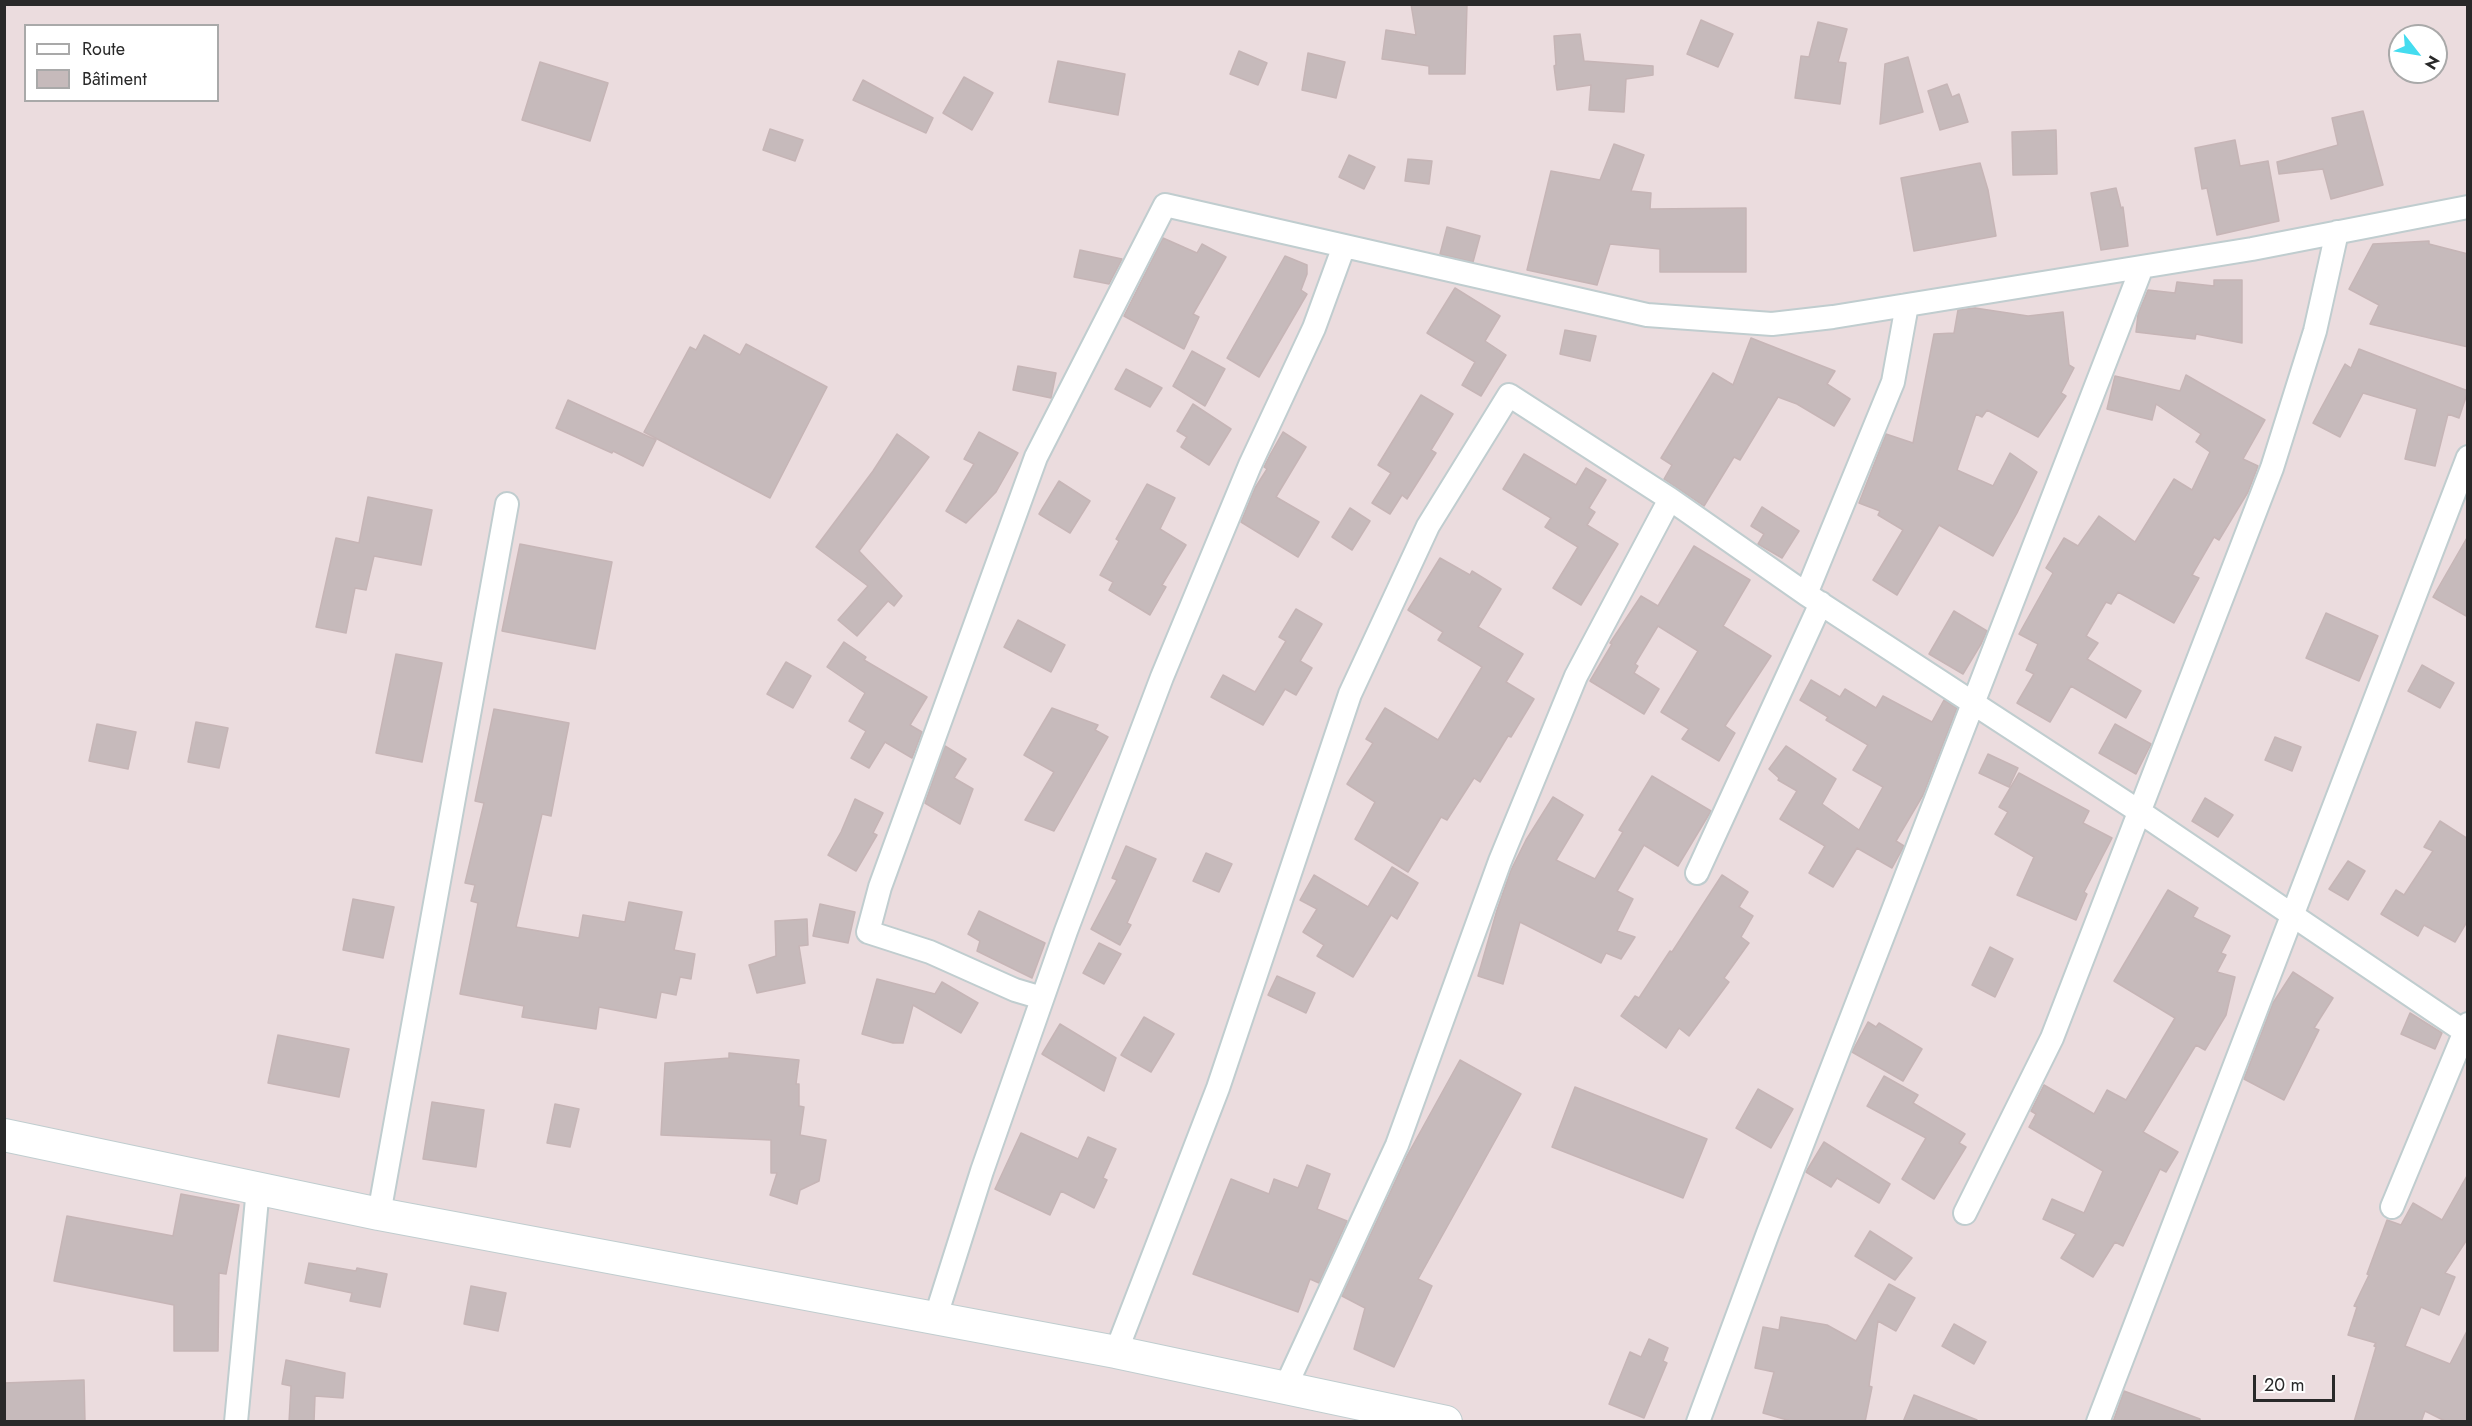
<!DOCTYPE html>
<meta charset="utf-8">
<style>
body{margin:0}
#map{position:relative;width:2472px;height:1426px;overflow:hidden;background:#ebdcde;font-family:Jost,sans-serif}
canvas{display:block}
.frame{position:absolute;inset:0;border:6px solid #292929;pointer-events:none}
.legend{position:absolute;left:24px;top:24px;width:195px;height:78px;box-sizing:border-box;background:#fff;border:2px solid #a9a9a9;margin:0;padding:8px 10px;list-style:none;font-size:18px;color:#292929}
.legend li{display:flex;align-items:center;gap:12px;height:30px}
.legend b{width:30px;border:2px solid #a9a9a9}
.north{position:absolute;left:2388px;top:24px;width:60px;height:60px;box-sizing:border-box;background:#fff;border:2px solid #a9a9a9;border-radius:50%;rotate:121deg;font-size:16px;font-weight:700;line-height:24px;text-align:center;color:#292929}
.north::after{content:'';display:block;margin:auto;width:21px;height:27px;background:#44dcef;clip-path:polygon(50% 0,100% 100%,50% 72%,0 100%)}
.scale{position:absolute;left:2253px;top:1375px;width:82px;height:27px;box-sizing:border-box;border:3px solid #292929;border-top:0;padding-left:8px;font-size:18px;line-height:21px;white-space:nowrap;color:#292929;-webkit-text-stroke:4px #fff;paint-order:stroke}
</style>
<div id="map">
<canvas width="2472" height="1426"></canvas>
<div class="frame"></div>
<ul class="legend">
<li><b style="height:8px;background:#fff"></b>Route</li>
<li><b style="height:16px;background:#c6babb"></b>Bâtiment</li>
</ul>
<div class="north">N</div>
<div class="scale">20 m</div>
</div>
<script>
const g = document.querySelector('canvas').getContext('2d');
g.lineJoin = 'round';
function paint(path, color) {
  g.fillStyle = color;
  g.fill(path, 'evenodd');
}
function toPath(rows) {
  const path = new Path2D();
  for (const r of rows) {
    path.moveTo(r[0], r[1]);
    for (let i = 2; i < r.length; i += 2) path.lineTo(r[i], r[i + 1]);
  }
  return path;
}
function trace(path, color, width, dash) {
  g.strokeStyle = color;
  g.lineWidth = width;
  g.lineCap = dash ? 'butt' : 'round';
  g.setLineDash(dash || []);
  g.stroke(path);
}
const building = toPath([
 [1411,4,1467,4,1465,74,1429,74,1429,66,1382,59,1386,30,1416,35,1411,4],
 [1701,20,1733,34,1718,67,1687,54,1701,20],
 [1818,22,1847,29,1838,62,1846,63,1840,104,1795,98,1801,56,1809,57,1818,22],
 [1580,34,1584,61,1653,66,1653,75,1626,79,1624,112,1589,110,1591,85,1557,90,1554,66,1556,65,1554,36,1580,34],
 [1239,51,1267,63,1258,85,1230,74,1239,51],
 [1308,53,1345,62,1336,98,1302,90,1308,53],
 [1908,57,1923,112,1880,124,1885,64,1908,57],
 [1058,61,1125,74,1118,115,1049,102,1058,61],
 [540,62,608,83,590,141,522,120,540,62],
 [964,77,993,93,972,130,943,113,964,77],
 [863,80,933,118,926,133,853,100,863,80],
 [1947,84,1952,97,1959,94,1968,122,1940,130,1928,91,1947,84],
 [2363,111,2383,185,2331,199,2323,169,2279,174,2277,162,2338,145,2332,118,2363,111],
 [770,129,803,140,795,161,763,150,770,129],
 [2056,130,2057,174,2013,175,2012,132,2056,130],
 [2235,140,2240,166,2268,161,2279,221,2217,235,2207,188,2202,189,2195,148,2235,140],
 [1614,144,1644,155,1631,191,1651,193,1650,209,1746,208,1746,272,1660,272,1660,249,1610,244,1597,285,1527,270,1551,171,1600,180,1614,144],
 [1349,155,1375,167,1364,189,1339,177,1349,155],
 [1408,159,1432,161,1429,184,1405,181,1408,159],
 [1980,163,1988,190,1996,236,1914,251,1901,178,1980,163],
 [2116,188,2121,208,2123,207,2128,246,2101,250,2091,193,2116,188],
 [1447,227,1480,236,1473,262,1440,254,1447,227],
 [1163,238,1197,253,1202,244,1226,257,1193,314,1199,317,1184,349,1124,316,1163,238],
 [2429,241,2429,244,2468,254,2468,347,2370,324,2379,305,2349,289,2373,244,2429,241],
 [1080,250,1122,259,1109,284,1074,277,1080,250],
 [1285,256,1307,265,1307,274,1301,290,1307,294,1259,377,1227,358,1285,256],
 [2214,280,2242,280,2242,343,2196,334,2195,339,2136,332,2138,314,2148,290,2175,293,2177,282,2214,286,2214,280],
 [1455,288,1500,316,1485,341,1506,355,1481,396,1462,385,1475,362,1427,333,1455,288],
 [1975,308,2028,316,2063,312,2069,365,2074,368,2061,393,2066,396,2038,437,1987,410,1982,417,1976,414,1957,470,1993,486,2010,453,2037,472,2017,513,1993,556,1939,525,1897,595,1873,580,1903,530,1878,515,1880,511,1859,503,1886,434,1913,443,1934,334,1954,333,1958,310,1975,308],
 [1565,330,1596,336,1590,361,1560,354,1565,330],
 [704,335,740,355,746,344,827,387,770,498,644,432,690,347,696,350,704,335],
 [1751,338,1835,371,1827,384,1850,399,1834,426,1797,404,1778,397,1740,460,1734,457,1704,506,1664,479,1672,465,1661,458,1713,373,1733,385,1751,338],
 [2359,349,2468,391,2459,418,2448,414,2435,466,2405,459,2417,409,2363,393,2340,437,2313,423,2345,364,2351,368,2359,349],
 [1192,351,1225,369,1205,406,1173,386,1192,351],
 [1018,366,1056,373,1051,398,1013,390,1018,366],
 [1126,369,1162,388,1150,407,1115,389,1126,369],
 [2186,375,2265,420,2243,459,2258,466,2248,492,2219,540,2214,537,2192,575,2199,578,2174,623,2118,592,2111,604,2106,602,2086,636,2098,643,2087,659,2141,691,2126,718,2071,686,2050,722,2017,703,2034,674,2026,670,2038,644,2019,634,2053,573,2046,568,2064,538,2078,546,2099,516,2135,542,2174,479,2192,490,2210,452,2196,442,2201,434,2156,404,2152,420,2107,409,2115,376,2180,391,2186,375],
 [1421,395,1453,414,1431,450,1436,453,1407,499,1402,495,1390,514,1372,503,1391,473,1378,465,1421,395],
 [568,400,656,440,643,466,613,451,612,453,556,428,568,400],
 [1193,404,1231,429,1209,465,1181,447,1187,437,1177,431,1193,404],
 [979,432,1018,453,996,492,966,523,946,511,974,464,964,459,979,432],
 [1283,432,1306,447,1276,497,1319,522,1298,557,1241,522,1255,488,1267,469,1264,467,1270,455,1283,432],
 [897,434,929,457,859,551,902,596,894,606,888,601,857,636,838,620,868,586,816,547,873,471,897,434],
 [1524,454,1576,485,1586,468,1606,480,1589,508,1595,512,1587,525,1618,544,1581,605,1553,588,1578,547,1545,527,1551,518,1503,489,1524,454],
 [1059,481,1090,501,1070,533,1039,514,1059,481],
 [1147,484,1175,498,1160,529,1186,545,1162,585,1166,587,1150,615,1109,590,1113,582,1100,575,1119,541,1116,539,1147,484],
 [368,497,432,510,421,565,374,556,366,590,355,588,346,633,316,627,336,538,359,543,368,497],
 [1762,507,1799,531,1782,558,1758,544,1764,534,1751,526,1762,507],
 [1350,508,1370,521,1352,550,1332,537,1350,508],
 [2468,536,2468,617,2433,597,2468,536],
 [520,544,612,562,595,649,502,631,520,544],
 [1694,546,1750,580,1723,626,1771,656,1725,726,1735,733,1719,761,1682,739,1689,729,1661,712,1698,651,1658,626,1635,664,1638,666,1634,673,1659,689,1644,714,1590,681,1612,644,1610,643,1641,596,1658,606,1694,546],
 [1440,558,1470,575,1472,571,1501,589,1478,627,1523,654,1506,682,1534,699,1511,737,1508,736,1480,782,1474,778,1447,820,1441,817,1408,872,1355,839,1375,802,1347,784,1373,743,1366,739,1385,708,1438,740,1482,667,1438,640,1443,632,1408,610,1440,558],
 [1296,609,1322,624,1300,661,1312,668,1296,695,1285,689,1263,725,1211,697,1223,675,1255,692,1286,641,1279,637,1296,609],
 [1954,611,1987,631,1981,644,1963,674,1929,654,1954,611],
 [2326,613,2378,636,2359,681,2306,658,2326,613],
 [1018,620,1065,645,1051,672,1004,647,1018,620],
 [844,642,866,657,864,660,927,697,910,725,922,732,912,758,885,742,869,768,851,758,866,731,849,721,865,693,827,667,844,642],
 [396,654,442,663,422,762,376,753,396,654],
 [786,662,811,676,793,708,767,694,786,662],
 [2422,665,2454,683,2440,708,2408,691,2422,665],
 [1811,680,1840,697,1845,689,1876,708,1883,696,1932,722,1944,700,1957,708,1923,795,1896,841,1904,846,1892,868,1857,848,1833,887,1809,873,1825,846,1780,819,1797,791,1778,780,1779,778,1769,769,1786,746,1836,779,1822,804,1859,830,1883,787,1853,770,1868,745,1826,720,1828,717,1800,700,1811,680],
 [1052,708,1098,725,1095,730,1108,737,1054,831,1025,820,1054,772,1024,755,1052,708],
 [494,709,569,723,551,816,542,814,516,927,579,938,583,915,625,922,629,902,682,912,674,950,695,954,691,979,680,977,676,995,661,992,656,1018,599,1007,596,1029,522,1017,524,1006,460,994,478,903,471,901,475,885,465,883,484,803,475,801,494,709],
 [196,722,228,728,219,768,188,762,196,722],
 [97,724,136,732,128,769,89,761,97,724],
 [2115,724,2151,744,2136,774,2099,753,2115,724],
 [2275,737,2301,747,2292,771,2265,760,2275,737],
 [945,746,966,759,954,778,973,789,960,824,925,803,945,746],
 [1988,754,2018,768,2009,787,1979,773,1988,754],
 [2019,773,2089,811,2083,823,2112,838,2084,892,2087,894,2076,920,2017,895,2034,857,1995,834,2008,812,1999,807,2019,773],
 [1652,776,1711,811,1678,866,1644,845,1617,891,1633,899,1617,931,1635,937,1621,959,1606,953,1601,963,1520,922,1503,984,1478,976,1497,910,1511,870,1526,840,1553,797,1583,815,1556,860,1595,879,1623,832,1619,830,1652,776],
 [2205,798,2233,815,2218,837,2192,821,2205,798],
 [855,799,883,813,873,833,877,835,856,871,828,855,841,832,855,799],
 [2440,821,2468,839,2468,920,2455,942,2424,925,2418,936,2381,914,2396,890,2404,895,2433,851,2424,847,2440,821],
 [1126,846,1156,859,1127,923,1131,925,1120,945,1091,929,1117,880,1112,878,1126,846],
 [1206,853,1232,864,1219,892,1193,881,1206,853],
 [2348,861,2365,871,2348,900,2329,889,2348,861],
 [1392,867,1418,883,1397,919,1391,915,1353,977,1317,956,1324,945,1303,932,1317,909,1300,900,1314,875,1368,907,1392,867],
 [1722,875,1748,892,1739,907,1753,916,1741,937,1749,943,1724,978,1729,982,1689,1036,1679,1028,1666,1048,1621,1016,1635,996,1639,998,1670,951,1672,952,1722,875],
 [2168,890,2198,908,2193,917,2230,936,2221,953,2226,955,2217,972,2235,977,2226,1015,2205,1050,2196,1045,2143,1132,2178,1152,2166,1172,2160,1169,2123,1246,2115,1242,2093,1277,2061,1258,2076,1234,2043,1219,2052,1199,2084,1213,2103,1171,2029,1127,2036,1114,2031,1111,2044,1085,2094,1114,2107,1090,2126,1100,2175,1018,2114,981,2168,890],
 [353,899,394,907,383,958,343,950,353,899],
 [820,904,855,912,848,943,813,936,820,904],
 [979,911,1045,943,1032,978,977,951,980,941,968,934,979,911],
 [807,919,808,945,799,946,805,983,757,993,749,965,776,956,775,921,807,919],
 [1099,943,1121,954,1104,984,1083,973,1099,943],
 [1990,947,2013,959,1995,997,1972,985,1990,947],
 [2293,972,2333,998,2314,1028,2319,1030,2284,1100,2244,1079,2273,1003,2293,972],
 [1277,976,1315,993,1306,1013,1268,995,1277,976],
 [877,979,935,994,942,982,978,1003,961,1033,913,1005,903,1043,893,1043,862,1034,877,979],
 [2410,1013,2442,1033,2435,1049,2401,1034,2410,1013],
 [1144,1017,1174,1034,1151,1072,1121,1055,1144,1017],
 [1868,1022,1876,1027,1879,1023,1922,1049,1903,1081,1852,1052,1868,1022],
 [1060,1024,1116,1058,1104,1091,1042,1054,1060,1024],
 [278,1035,349,1049,339,1097,268,1083,278,1035],
 [729,1053,799,1060,796,1084,799,1084,799,1106,804,1107,800,1135,826,1140,819,1181,800,1190,797,1204,770,1195,777,1173,771,1173,771,1140,661,1135,665,1063,729,1058,729,1053],
 [1460,1060,1521,1094,1418,1279,1432,1286,1394,1367,1354,1349,1365,1308,1342,1296,1407,1156,1460,1060],
 [1884,1076,1918,1095,1913,1103,1965,1134,1959,1143,1966,1147,1934,1199,1902,1179,1926,1138,1867,1106,1884,1076],
 [1575,1087,1707,1139,1683,1198,1552,1147,1575,1087],
 [1758,1089,1793,1109,1771,1148,1736,1128,1758,1089],
 [432,1102,484,1110,476,1167,423,1159,432,1102],
 [555,1104,579,1109,570,1147,547,1143,555,1104],
 [1021,1133,1078,1159,1088,1137,1116,1149,1103,1178,1107,1180,1094,1208,1061,1191,1050,1215,995,1189,1021,1133],
 [1824,1142,1890,1184,1879,1203,1837,1178,1831,1187,1806,1172,1824,1142],
 [1307,1165,1330,1174,1317,1209,1347,1221,1319,1283,1310,1279,1298,1312,1193,1274,1231,1179,1269,1194,1274,1179,1298,1188,1307,1165],
 [2468,1174,2468,1238,2445,1273,2455,1277,2439,1315,2421,1307,2405,1346,2450,1364,2468,1329,2468,1422,2447,1422,2425,1411,2421,1422,2354,1422,2376,1347,2374,1346,2376,1343,2348,1335,2357,1307,2354,1306,2369,1275,2367,1274,2387,1220,2401,1225,2413,1203,2442,1220,2468,1174],
 [181,1194,239,1205,226,1274,219,1273,218,1351,174,1351,174,1305,54,1281,67,1216,173,1236,181,1194],
 [1870,1231,1912,1258,1895,1280,1855,1256,1870,1231],
 [309,1263,356,1271,357,1268,387,1274,380,1307,350,1301,352,1293,305,1283,309,1263],
 [1889,1284,1915,1298,1896,1331,1878,1321,1869,1386,1872,1387,1865,1422,1794,1422,1763,1413,1774,1372,1755,1368,1763,1327,1779,1330,1781,1317,1827,1325,1856,1341,1889,1284],
 [471,1286,506,1293,498,1331,464,1324,471,1286],
 [1954,1324,1986,1342,1974,1364,1942,1346,1954,1324],
 [1649,1339,1668,1348,1663,1361,1667,1363,1644,1418,1609,1404,1630,1352,1641,1357,1649,1339],
 [286,1360,345,1373,343,1398,315,1396,314,1422,289,1422,291,1386,282,1384,286,1360],
 [84,1380,85,1422,4,1422,4,1383,84,1380],
 [2124,1391,2200,1419,2200,1422,2113,1422,2124,1391],
 [1914,1395,1977,1420,1977,1422,1903,1422,1914,1395]
]);
paint(building, '#c6babb');
trace(building, '#c6b5b6', 1.5);
const street = toPath([
 [1670,499,1806,594,2140,812,2468,1034],
 [1806,594,1893,382,1907,305],
 [1697,873,1821,603],
 [1042,998,1015,990,930,952,868,932,880,887,1036,457,1165,205,1647,315,1772,324,1833,317,2252,249,2468,207],
 [2392,1207,2468,1024],
 [1965,1213,2052,1038,2272,468,2315,331,2337,232],
 [379,1214,507,504],
 [936,1316,982,1171,1066,931,1162,677,1250,465,1314,328,1344,246],
 [1116,1352,1218,1088,1350,694,1428,526,1509,395,1670,499,1576,676,1500,861,1397,1145,1285,1388],
 [236,1422,258,1188],
 [1698,1422,1768,1233,2142,267],
 [2098,1422,2468,457]
]);
const secondary = toPath([
 [4,1135,379,1214,1116,1352,1446,1422]
]);
trace(street, '#c0cdcf', 26);
trace(secondary, '#c0cdcf', 34);
trace(street, '#fff', 22);
trace(secondary, '#fff', 32);
</script>
